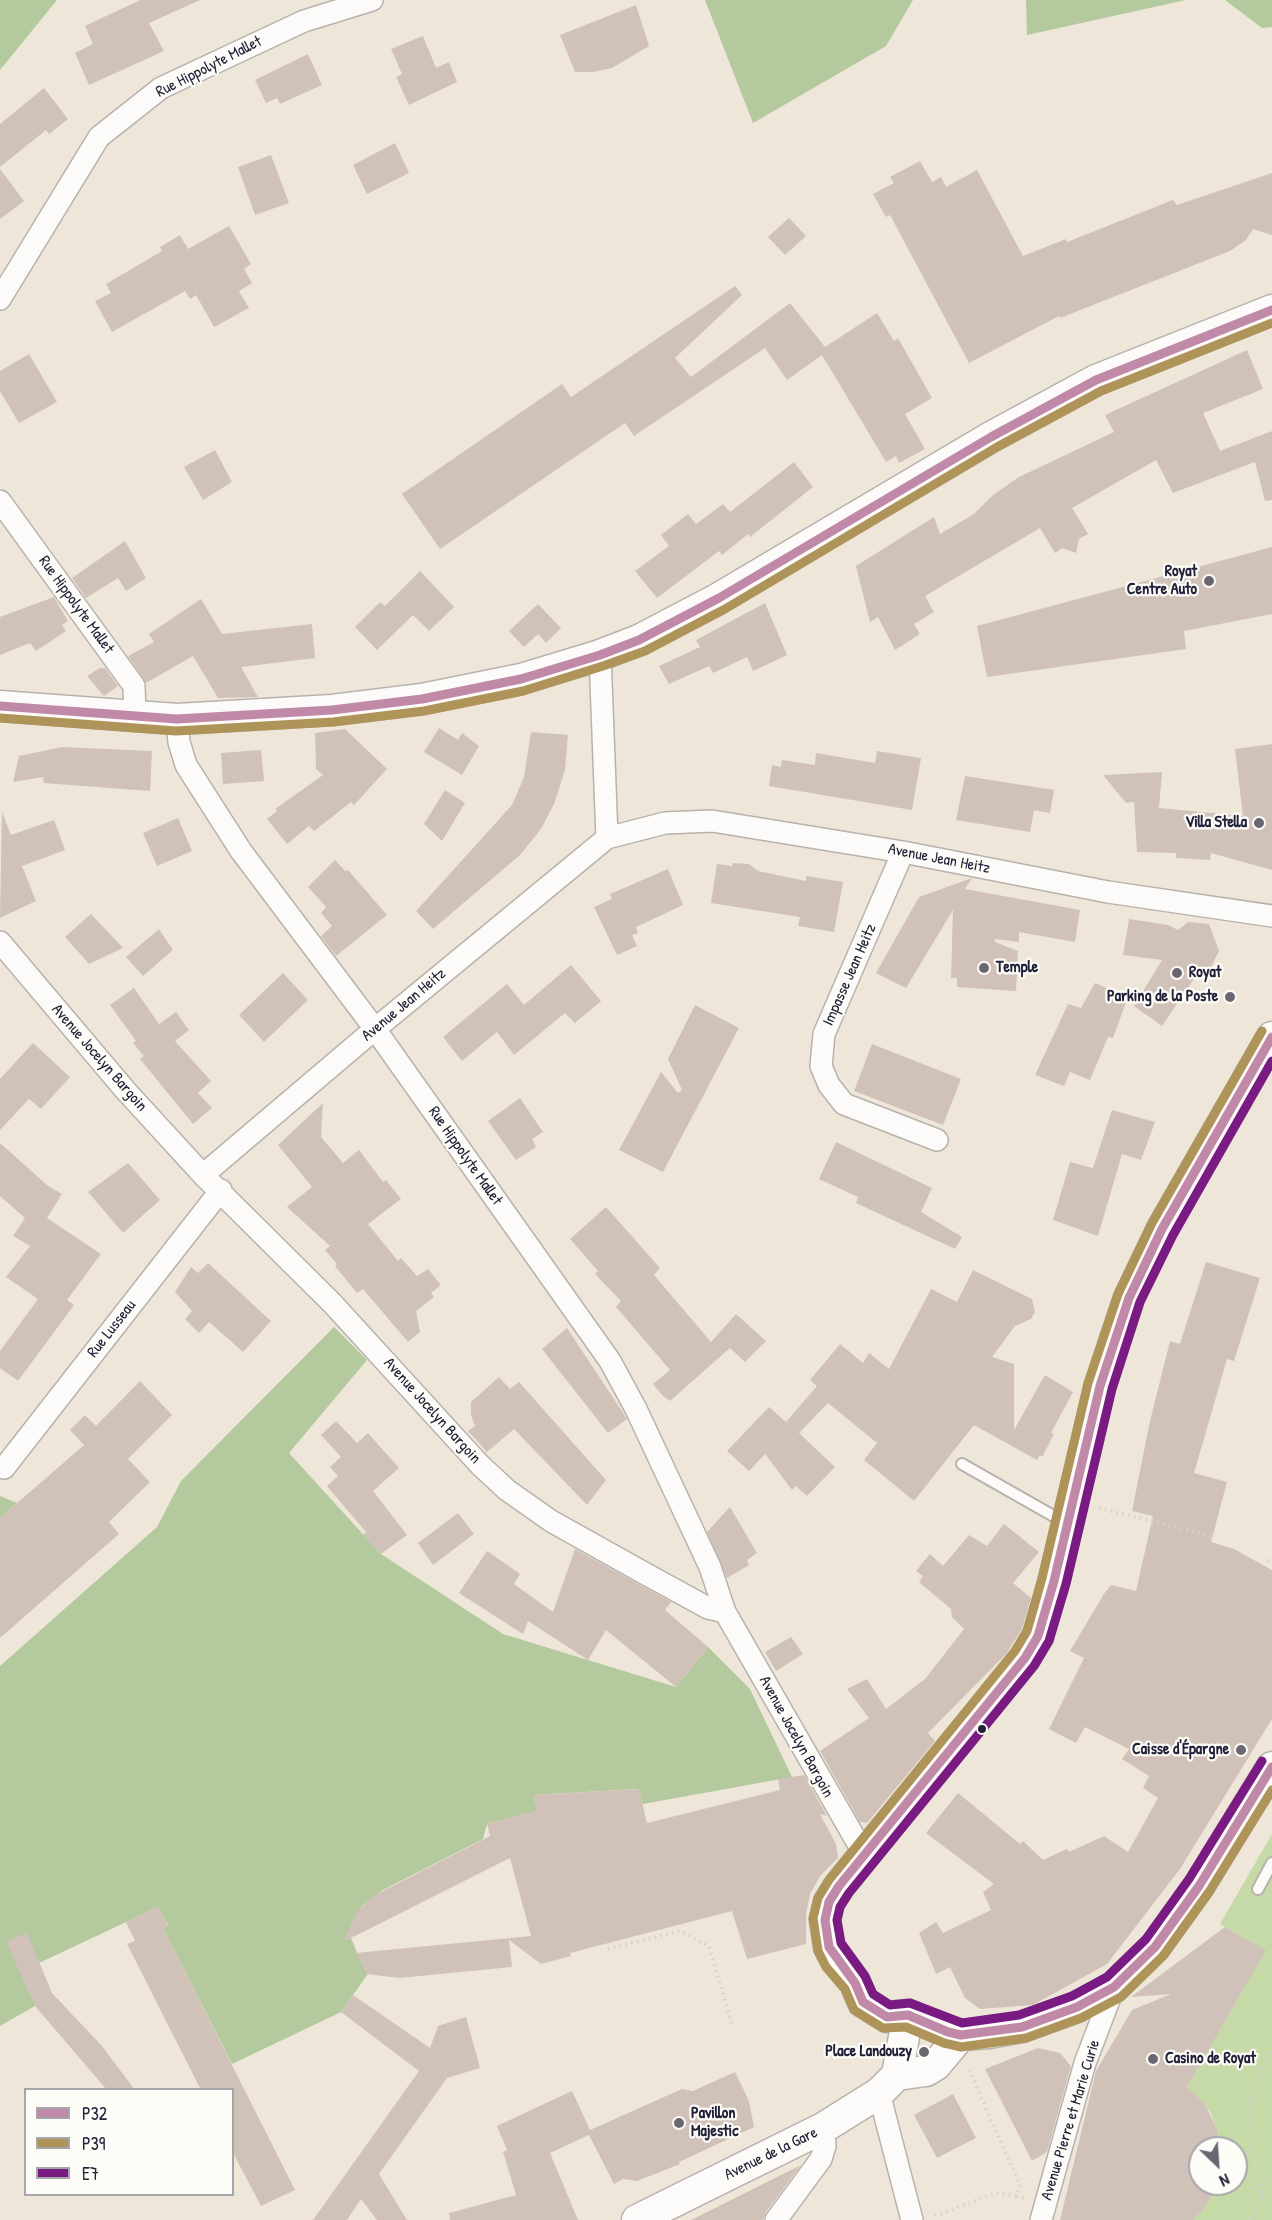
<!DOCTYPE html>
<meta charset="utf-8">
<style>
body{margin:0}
#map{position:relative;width:1272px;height:2220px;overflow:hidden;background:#efe6da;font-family:"Patrick Hand",sans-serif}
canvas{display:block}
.legend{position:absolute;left:24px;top:2088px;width:210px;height:108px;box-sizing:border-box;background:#fdfcf7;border:2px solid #a5a5ac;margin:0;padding:8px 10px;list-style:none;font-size:18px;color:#22223b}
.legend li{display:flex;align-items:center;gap:12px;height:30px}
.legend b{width:30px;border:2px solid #a5a5ac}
.north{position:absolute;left:1188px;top:2136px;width:60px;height:60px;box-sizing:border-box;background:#fdfcf7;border:2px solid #a5a5ac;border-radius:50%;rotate:155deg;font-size:16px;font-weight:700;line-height:24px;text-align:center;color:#22223b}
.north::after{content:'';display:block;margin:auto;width:21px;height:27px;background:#6a6773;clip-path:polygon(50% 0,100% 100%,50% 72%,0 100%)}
</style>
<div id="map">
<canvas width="1272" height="2220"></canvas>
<ul class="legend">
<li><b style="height:8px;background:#c089a8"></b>P32</li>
<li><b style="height:8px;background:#af9459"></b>P39</li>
<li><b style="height:8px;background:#7a1b83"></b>E7</li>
</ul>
<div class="north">N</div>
</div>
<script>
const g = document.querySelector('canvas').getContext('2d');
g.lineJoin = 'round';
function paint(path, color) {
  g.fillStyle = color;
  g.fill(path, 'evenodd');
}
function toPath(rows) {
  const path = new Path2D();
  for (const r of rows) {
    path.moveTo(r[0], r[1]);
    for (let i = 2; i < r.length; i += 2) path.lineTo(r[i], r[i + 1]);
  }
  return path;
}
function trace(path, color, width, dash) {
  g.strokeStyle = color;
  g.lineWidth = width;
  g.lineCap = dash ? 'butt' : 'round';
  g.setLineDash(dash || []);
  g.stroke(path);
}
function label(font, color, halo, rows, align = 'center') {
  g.font = font + ' "Patrick Hand",sans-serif';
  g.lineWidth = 4.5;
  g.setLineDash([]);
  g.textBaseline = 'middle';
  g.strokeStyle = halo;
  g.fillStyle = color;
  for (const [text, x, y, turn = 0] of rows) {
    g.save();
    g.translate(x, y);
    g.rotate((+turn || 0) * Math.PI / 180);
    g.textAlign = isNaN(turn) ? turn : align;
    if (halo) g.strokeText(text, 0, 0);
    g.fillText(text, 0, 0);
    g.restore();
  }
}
paint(toPath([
 [1272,1834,1272,2220,1192,2220,1202,2211,1215,2184,1236,2184,1236,2148,1218,2148,1217,2132,1211,2113,1201,2100,1186,2089,1265,1950,1220,1924]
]), '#c6daa7');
paint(toPath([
 [0,0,57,0,0,70],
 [705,0,913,0,886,46,753,123],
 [1026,0,1186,0,1027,35],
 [1225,0,1272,0,1272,27,1262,28],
 [334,1327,367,1360,289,1453,381,1554,503,1634,676,1687,708,1647,750,1689,792,1777,643,1804,637,1789,533,1795,537,1811,487,1824,483,1839,383,1890,362,1906,352,1923,351,1938,361,1962,370,1971,341,2012,232,2064,163,1928,168,1925,158,1907,39,1963,35,2006,0,2026,0,1666,157,1527,181,1481],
 [0,1496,17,1503,0,1518]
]), '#b4c99e');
paint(toPath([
 [140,0,200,0,149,23,164,51,89,85,75,53,93,44,85,26],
 [636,5,649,46,612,68,593,72,575,72,560,35],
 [423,36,436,68,449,62,457,82,409,105,396,77,402,74,391,49],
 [308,54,322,85,280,104,277,98,266,103,255,80],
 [44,88,68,119,49,134,46,130,0,167,0,124],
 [395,143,409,173,367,194,353,165],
 [271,155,289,203,255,215,238,167],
 [920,161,932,182,941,177,946,187,977,170,1023,256,1066,239,1067,242,1173,200,1177,205,1272,173,1272,235,1253,229,1246,240,1230,251,1060,318,1059,316,969,363,890,215,886,217,873,194,894,183,890,177],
 [0,169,24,201,0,219],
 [789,218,806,236,785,255,768,237],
 [229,226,251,264,244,269,252,283,239,291,249,308,214,327,196,295,190,299,185,291,112,332,95,301,111,293,106,284,162,251,160,247,180,235,188,249],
 [735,286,742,295,675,358,691,377,790,303,825,347,877,313,894,341,898,338,932,398,905,414,925,449,899,463,896,456,886,462,822,355,787,380,765,348,634,436,625,423,440,549,402,494,562,384,571,397],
 [1247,350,1263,389,1203,413,1220,451,1272,431,1272,500,1265,501,1255,462,1173,493,1156,460,1072,508,1088,534,1079,539,1076,553,1062,548,1055,553,1040,528,925,596,934,612,914,624,920,634,895,650,878,617,870,622,856,566,934,517,940,534,974,514,993,495,1019,477,1114,432,1105,415],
 [29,354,57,402,19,423,0,391,0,371],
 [215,450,232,482,203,500,184,467],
 [794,462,813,487,750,537,748,534,722,555,719,551,657,598,635,571,669,546,661,535,688,514,696,524,723,504,730,512],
 [125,541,146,578,126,591,118,578,86,598,72,578],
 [1272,547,1272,614,1184,631,1186,649,987,677,977,626],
 [420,571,454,607,429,631,413,615,377,650,355,627,380,602,385,606],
 [54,597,68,621,62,625,66,631,36,651,30,643,0,655,0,617],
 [201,599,222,634,312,624,315,658,241,667,258,697,218,698,193,656,146,683,128,656,154,642,149,634],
 [765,603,787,655,753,671,747,657,713,673,709,666,669,684,659,666,700,647,696,640],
 [538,604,561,628,546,643,538,634,524,647,509,631],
 [100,668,105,668,118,686,104,696,87,676],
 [439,728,458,740,462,733,479,746,462,775,424,752],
 [345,729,387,769,354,805,351,802,314,831,309,826,287,844,267,819,277,811,275,809,323,775,316,769,315,733],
 [531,732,568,735,565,770,554,804,541,829,520,855,433,929,416,911,512,805,524,777],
 [1272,744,1272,870,1211,853,1210,860,1176,858,1176,853,1137,852,1134,802,1126,803,1103,775,1162,772,1159,808,1243,816,1235,749],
 [62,747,152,751,150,791,44,783,43,777,13,782,19,756],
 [261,750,264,781,223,784,221,753],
 [877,751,921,758,912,810,769,786,772,765,781,767,782,760,815,765,816,753,875,763],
 [965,776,1054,790,1050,813,1034,810,1030,832,956,820],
 [445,790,465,803,442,841,424,824],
 [2,812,11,835,54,820,65,850,22,866,36,901,0,918],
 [178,818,192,851,157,866,143,833],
 [335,860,345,871,348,870,387,915,336,956,321,936,332,926,321,913,326,907,308,887],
 [733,863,749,864,758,871,806,881,806,876,843,882,834,932,798,926,800,917,711,903,717,864,732,866],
 [668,869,683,905,636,927,638,933,632,935,637,946,617,955,594,907,612,899,610,894],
 [972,878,965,889,1080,910,1075,942,1019,932,1019,942,995,939,995,942,1018,951,1016,991,957,987,957,978,951,978,953,910,906,988,876,973,919,897],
 [91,914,123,948,89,964,65,937],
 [1129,919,1168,925,1178,930,1188,922,1209,924,1219,951,1209,971,1198,973,1162,1026,1134,1006,1162,960,1123,955],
 [159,929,173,950,143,976,126,957],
 [571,965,601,1001,575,1023,565,1013,514,1055,497,1032,462,1061,443,1037,507,984,524,1005],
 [283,973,308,1000,264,1042,239,1015],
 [1095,983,1128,997,1113,1038,1108,1037,1090,1080,1070,1072,1064,1086,1035,1075,1068,1004,1081,1008],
 [134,988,159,1024,176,1012,189,1030,175,1041,211,1081,198,1093,212,1108,193,1124,140,1059,144,1056,133,1043,136,1041,110,1005],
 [695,1005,739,1028,663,1172,619,1150,661,1072,678,1093,682,1090,668,1059],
 [33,1043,70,1077,41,1109,29,1099,0,1130,0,1079],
 [872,1044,961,1079,943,1125,854,1091],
 [520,1098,543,1132,532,1139,536,1147,516,1160,488,1121],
 [323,1103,321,1137,343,1163,359,1150,383,1182,386,1180,401,1199,368,1224,398,1261,401,1258,417,1276,428,1269,441,1285,431,1293,434,1297,416,1311,420,1332,408,1342,363,1289,357,1293,335,1266,337,1264,325,1250,330,1246,287,1207,312,1187,278,1145],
 [1112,1110,1155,1122,1141,1160,1122,1154,1098,1236,1053,1220,1070,1162,1093,1168],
 [836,1142,932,1188,921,1212,962,1237,955,1249,856,1203,858,1197,819,1179],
 [0,1143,48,1186,62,1194,47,1218,101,1254,67,1300,74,1305,18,1381,0,1368,0,1351,38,1299,6,1277,30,1246,13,1236,25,1218,0,1196],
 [128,1163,160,1200,123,1233,88,1192],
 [606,1207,660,1268,654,1275,711,1342,736,1314,766,1341,745,1362,730,1348,670,1401,662,1395,653,1384,670,1370,616,1307,621,1301,595,1274,598,1271,570,1239],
 [1206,1262,1260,1278,1234,1361,1227,1359,1194,1473,1227,1482,1211,1542,1234,1549,1272,1570,1272,1719,1180,1869,1107,1964,1033,2005,980,2009,965,1998,950,1967,936,1974,919,1933,936,1922,943,1933,991,1910,983,1892,994,1884,926,1833,958,1793,1020,1844,1023,1841,1043,1860,1067,1849,1069,1852,1104,1836,1128,1852,1158,1798,1143,1788,1149,1776,1122,1759,1129,1749,1085,1727,1076,1743,1049,1729,1084,1658,1070,1651,1104,1594,1111,1585,1136,1591,1153,1516,1132,1511,1150,1421,1170,1341,1180,1344],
 [208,1263,271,1321,243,1352,209,1322,199,1333,185,1319,192,1311,175,1292,191,1267,198,1273],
 [973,1270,1032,1299,1035,1312,1031,1319,1015,1326,992,1357,1014,1364,1014,1430,1045,1375,1073,1392,1051,1433,1054,1434,1042,1457,1040,1455,1037,1460,974,1425,914,1501,864,1460,877,1443,828,1403,799,1433,835,1467,807,1496,796,1486,792,1490,765,1454,749,1471,727,1451,769,1407,786,1422,817,1386,810,1380,840,1344,863,1363,869,1353,889,1369,931,1289,957,1302],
 [567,1328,627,1419,608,1433,542,1349],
 [499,1377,510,1389,519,1382,606,1480,587,1505,514,1429,487,1452,468,1431,475,1426,471,1415,471,1402],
 [140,1381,172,1415,128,1459,150,1482,109,1522,119,1534,0,1638,0,1518,84,1445,70,1430,85,1415,96,1426],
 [336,1421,357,1443,368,1433,399,1468,373,1491,407,1535,381,1554,363,1535,366,1532,327,1486,338,1476,330,1467,341,1457,321,1435],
 [730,1507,757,1553,747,1560,749,1565,727,1578,707,1532],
 [458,1513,474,1534,433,1565,418,1543],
 [1004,1524,1039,1552,1013,1583,1031,1598,1022,1629,1006,1654,928,1733,935,1741,867,1823,860,1822,820,1751,869,1718,847,1689,867,1679,886,1709,925,1679,964,1629,952,1617,951,1609,919,1582,923,1576,916,1571,930,1554,943,1566,969,1535,987,1546],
 [575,1549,671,1602,665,1610,708,1647,676,1687,606,1630,588,1660,528,1621,523,1634,459,1593,487,1551,520,1574,514,1584,553,1612],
 [791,1637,803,1654,776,1671,765,1652],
 [804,1775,827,1816,820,1814,836,1844,838,1858,820,1876,810,1894,806,1915,806,1944,747,1959,732,1911,570,1953,571,1956,541,1964,509,1940,512,1967,399,1978,367,1974,356,1953,531,1936,510,1858,343,1942,357,1912,373,1896,490,1836,487,1824,537,1811,533,1795,639,1789,647,1823,780,1790,778,1779],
 [158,1907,168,1926,163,1928,295,2190,261,2206,232,2151,232,2090,201,2090,127,1944,135,1941,126,1922],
 [1225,1927,1266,1950,1187,2087,1205,2104,1217,2130,1218,2148,1200,2148,1200,2184,1215,2184,1211,2197,1202,2211,1193,2220,1060,2220,1096,2071,1132,2010,1171,1994,1131,1997],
 [27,1933,52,1993,102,2046,135,2090,107,2090,35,2006,6,1941],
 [353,1995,430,2048,438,2026,466,2017,480,2068,447,2078,379,2174,407,2220,377,2220,361,2199,347,2220,313,2220,419,2071,341,2012],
 [1038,2048,1060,2053,1071,2066,1047,2152,1032,2161,985,2069],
 [735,2072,749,2101,754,2127,679,2162,680,2164,637,2181,623,2179,614,2184,589,2135,550,2153,578,2220,450,2220,449,2213,516,2195,503,2152,507,2150,497,2126,572,2091,590,2130,682,2089,693,2091],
 [953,2094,976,2138,937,2158,914,2115],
 [801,2165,766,2212,763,2220,691,2220]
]), '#d0c2b8');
const service = toPath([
 [962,1464,1064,1522],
 [1258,1889,1272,1863]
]);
const minor = toPath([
 [0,299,99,137,161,88,304,21,372,0],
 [0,501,134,686,135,716],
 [600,655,607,838],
 [177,719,179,742,186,765,241,851,375,1029,610,1361,636,1409,710,1567,725,1612],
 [903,852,824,1034,821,1066,829,1085,844,1104,937,1140],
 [0,942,126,1091,203,1175,332,1303,480,1465,507,1490,551,1521,644,1573,708,1608,725,1612,864,1854],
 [203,1175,375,1029,607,838,665,823,712,821,903,852,1108,892,1272,916],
 [4,1468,221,1190],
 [879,2093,912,2220],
 [776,2220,821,2159,825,2146,823,2128],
 [1041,2220,1085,2063,1114,1987]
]);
const secondary = toPath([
 [0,706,177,719,332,710,422,699,521,679,600,655,639,640,719,598,991,437,1096,380,1272,310],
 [1272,1037,1162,1229,1129,1298,1100,1386,1054,1581,1038,1636,1025,1658,996,1694,839,1886,829,1902,825,1920,829,1947,836,1960,855,1983,863,2002,887,2017,908,2015,948,2032,961,2035,989,2033,1022,2027,1077,2007,1114,1987,1155,1947,1199,1886,1272,1767],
 [897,2075,908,2015],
 [637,2220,823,2128,879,2093,897,2075,926,2071,936,2065,961,2035]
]);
trace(service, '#b7b2ac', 14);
trace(minor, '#b7b2ac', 24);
trace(secondary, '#b7b2ac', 33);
trace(toPath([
 [1099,1508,1215,1537],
 [1268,1560,1272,1563],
 [608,1949,680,1931,709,1946,732,2025],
 [969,2070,1020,2185,1016,2196,1025,2198],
 [1262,2198,1253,2157,1249,2104,1272,2049],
 [935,2216,996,2193,1016,2196],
 [1250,2220,1272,2177]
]), '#d5d2d1', 4, [1.5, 4.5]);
trace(service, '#fdfbf9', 10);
trace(minor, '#fdfbf9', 21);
trace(secondary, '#fdfbf9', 30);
trace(toPath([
 [0,706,177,719,332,710,422,699,521,679,600,655,639,640,719,598,991,437,1096,380,1272,310],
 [1272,1037,1162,1229,1129,1298,1100,1386,1054,1581,1038,1636,1025,1658,839,1886,829,1902,825,1920,829,1947,855,1983,863,2002,887,2017,908,2015,948,2032,961,2035,1022,2027,1077,2007,1114,1987,1155,1947,1199,1886,1272,1767]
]), '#c089a8', 9);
trace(toPath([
 [0,718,176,731,333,722,424,711,523,691,603,666,645,651,725,609,997,447,1101,391,1272,323],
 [1262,1031,1152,1223,1118,1294,1088,1383,1042,1578,1027,1631,1015,1651,829,1880,818,1898,813,1918,818,1951,826,1967,845,1989,854,2010,883,2028,906,2027,944,2043,961,2047,1026,2038,1081,2018,1121,1997,1163,1956,1209,1892,1272,1790]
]), '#af9459', 9);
trace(toPath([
 [1262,1761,1189,1879,1146,1939,1107,1977,1072,1996,1019,2015,962,2023,910,2003,890,2005,873,1994,865,1976,841,1943,837,1920,840,1907,849,1893,1034,1666,1049,1641,1066,1584,1112,1389,1140,1302,1173,1235,1272,1061]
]), '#7a1b83', 9);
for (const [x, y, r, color] of [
 [1209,581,6,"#6a6773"],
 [1259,823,6,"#6a6773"],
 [984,968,6,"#6a6773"],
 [1177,973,6,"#6a6773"],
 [1230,997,6,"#6a6773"],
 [982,1729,5,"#22223b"],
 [1241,1750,6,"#6a6773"],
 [924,2052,6,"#6a6773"],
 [1153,2059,6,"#6a6773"],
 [679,2123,6,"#6a6773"]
]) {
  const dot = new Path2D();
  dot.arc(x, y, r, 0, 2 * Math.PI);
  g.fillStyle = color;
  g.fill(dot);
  trace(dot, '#fdfcf7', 2);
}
label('16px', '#22223b', '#fdfcf7', [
 ["Rue Hippolyte Mallet",209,67,-27],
 ["Rue Hippolyte Mallet",76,605,54],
 ["Avenue Jean Heitz",939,859,11],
 ["Impasse Jean Heitz",850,975,-66],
 ["Avenue Jean Heitz",404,1005,-40],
 ["Avenue Jocelyn Bargoin",99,1058,49],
 ["Rue Hippolyte Mallet",465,1156,55],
 ["Rue Lusseau",112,1329,-52],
 ["Avenue Jocelyn Bargoin",432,1411,48],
 ["Avenue Jocelyn Bargoin",796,1737,61],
 ["Avenue Pierre et Marie Curie",1071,2120,-73],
 ["Avenue de la Gare",771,2154,-26]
]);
label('bold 16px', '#22223b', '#fdfcf7', [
 ["Royat",1197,572],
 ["Centre Auto",1197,590],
 ["Villa Stella",1247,823],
 ["Temple",996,968,"left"],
 ["Royat",1189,973,"left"],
 ["Parking de la Poste",1218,997],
 ["Caisse d'Épargne",1229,1750],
 ["Place Landouzy",912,2052],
 ["Casino de Royat",1165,2059,"left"],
 ["Pavillon",691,2114,"left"],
 ["Majestic",691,2132,"left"]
], 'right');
</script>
